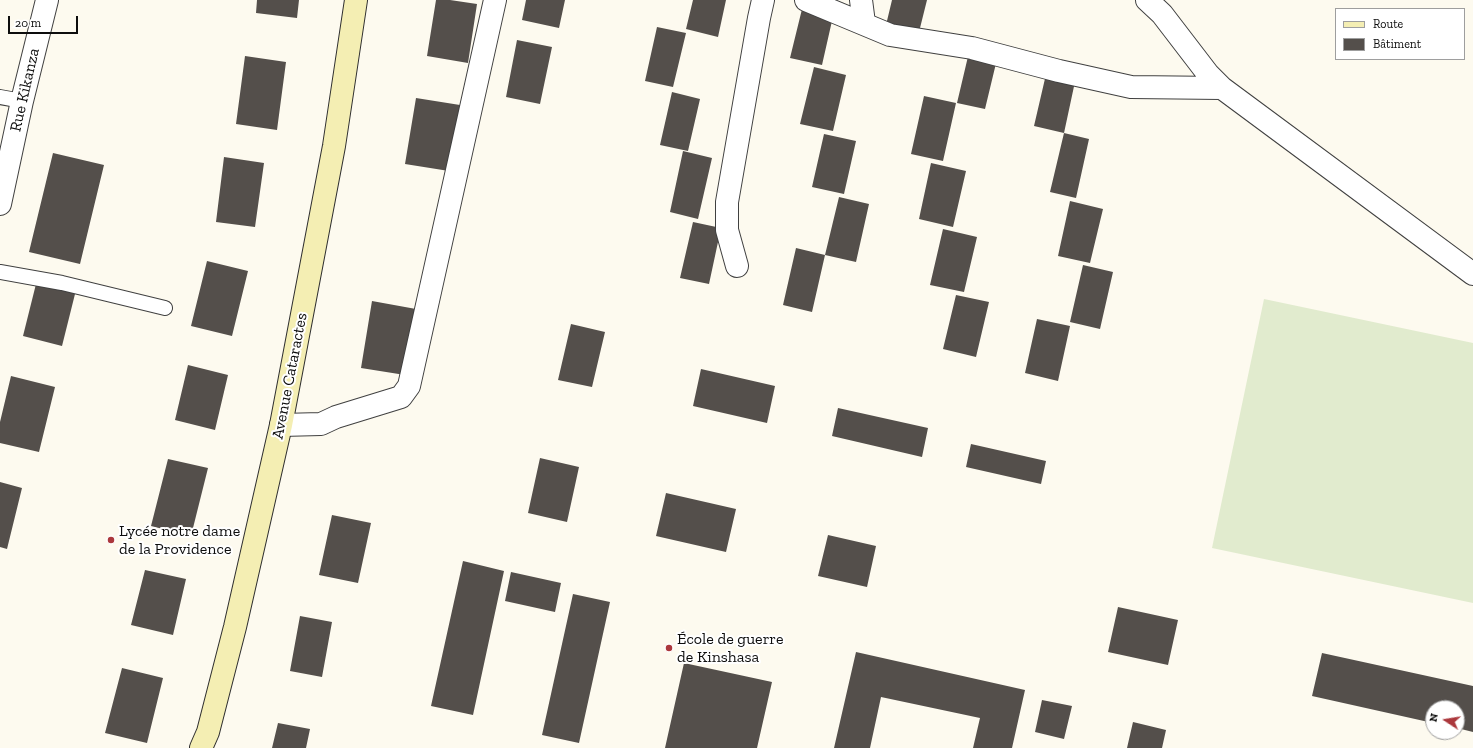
<!DOCTYPE html>
<meta charset="utf-8">
<style>
body{margin:0}
#map{position:relative;width:1473px;height:748px;overflow:hidden;background:#fdfaef;font-family:"Zilla Slab",serif}
canvas{display:block}
.legend{position:absolute;left:1335px;top:8px;width:130px;height:52px;box-sizing:border-box;background:#fff;border:1px solid #9e9e9e;margin:0;padding:5px 7px;list-style:none;font-size:12px;color:#0d0d0d}
.legend li{display:flex;align-items:center;gap:8px;height:20px}
.legend b{width:20px;border:1px solid #9e9e9e}
.north{position:absolute;left:1425px;top:700px;width:40px;height:40px;box-sizing:border-box;background:#fff;border:1px solid #9e9e9e;border-radius:50%;rotate:282deg;font-size:11px;font-weight:700;line-height:16px;text-align:center;color:#0d0d0d}
.north::after{content:'';display:block;margin:auto;width:14px;height:18px;background:#ab373c;clip-path:polygon(50% 0,100% 100%,50% 72%,0 100%)}
.scale{position:absolute;left:8px;top:16px;width:70px;height:18px;box-sizing:border-box;border:2px solid #0d0d0d;border-top:0;padding-left:5px;font-size:12px;line-height:14px;white-space:nowrap;color:#0d0d0d;-webkit-text-stroke:3px #fff;paint-order:stroke}
</style>
<div id="map">
<canvas width="1473" height="748"></canvas>
<ul class="legend">
<li><b style="height:5px;background:#f4eeb3"></b>Route</li>
<li><b style="height:11px;background:#544f4b"></b>Bâtiment</li>
</ul>
<div class="north">N</div>
<div class="scale">20 m</div>
</div>
<script>
const g = document.querySelector('canvas').getContext('2d');
g.lineJoin = 'round';
function paint(path, color) {
  g.fillStyle = color;
  g.fill(path, 'evenodd');
}
function toPath(rows) {
  const path = new Path2D();
  for (const r of rows) {
    path.moveTo(r[0], r[1]);
    for (let i = 2; i < r.length; i += 2) path.lineTo(r[i], r[i + 1]);
  }
  return path;
}
function trace(path, color, width, dash) {
  g.strokeStyle = color;
  g.lineWidth = width;
  g.lineCap = dash ? 'butt' : 'round';
  g.setLineDash(dash || []);
  g.stroke(path);
}
function label(font, color, halo, rows, align = 'center') {
  g.font = font + ' "Zilla Slab",serif';
  g.lineWidth = 4;
  g.setLineDash([]);
  g.textBaseline = 'middle';
  g.strokeStyle = halo;
  g.fillStyle = color;
  for (const [text, x, y, turn = 0] of rows) {
    g.save();
    g.translate(x, y);
    g.rotate((+turn || 0) * Math.PI / 180);
    g.textAlign = isNaN(turn) ? turn : align;
    if (halo) g.strokeText(text, 0, 0);
    g.fillText(text, 0, 0);
    g.restore();
  }
}
paint(toPath([
 [1264,299,1473,343,1473,603,1212,548]
]), '#e1ebce');
paint(toPath([
 [257,0,299,0,297,18,256,13],
 [436,0,450,0,477,4,468,63,427,56],
 [526,0,565,0,559,28,522,20],
 [693,0,726,0,718,37,686,29],
 [892,0,927,0,919,32,886,25],
 [803,5,834,12,822,65,790,58],
 [657,27,686,33,673,87,645,81],
 [517,40,552,47,540,104,506,97],
 [970,48,998,55,985,109,957,103],
 [245,56,286,62,277,130,236,124],
 [814,67,846,75,833,131,800,124],
 [1047,70,1076,77,1064,133,1089,139,1076,198,1050,192,1064,133,1034,126],
 [672,92,700,99,688,151,660,145],
 [924,96,956,103,943,161,911,154],
 [416,98,460,105,449,171,405,164],
 [824,134,856,141,844,194,812,187],
 [683,151,712,158,698,219,670,212],
 [53,153,104,165,80,264,29,252],
 [224,157,264,163,255,227,216,222],
 [931,163,966,171,953,227,919,219],
 [839,197,869,204,856,262,825,255],
 [1070,201,1103,209,1090,263,1058,256],
 [693,222,721,228,709,284,680,278],
 [943,229,977,237,964,292,930,285],
 [796,248,825,255,812,312,783,305],
 [207,261,248,271,232,336,191,326],
 [1083,265,1113,272,1100,329,1070,322],
 [37,280,76,290,62,346,23,336],
 [956,295,989,302,976,357,943,349],
 [372,301,416,309,405,375,361,368],
 [1037,319,1070,326,1058,381,1025,373],
 [571,324,605,332,592,387,558,380],
 [188,365,228,375,215,430,175,420],
 [701,369,775,386,767,423,693,406],
 [11,376,55,387,39,452,0,443,0,422],
 [838,408,928,428,922,457,832,436],
 [971,444,1046,461,1041,484,966,467],
 [540,458,579,467,567,522,528,513],
 [168,459,208,468,191,536,151,526],
 [0,482,22,488,7,549,0,547],
 [666,493,736,509,726,552,656,536],
 [332,515,371,523,358,583,319,575],
 [828,535,876,546,867,587,818,576],
 [463,561,504,571,473,715,431,706],
 [145,570,186,579,173,635,131,625],
 [511,572,561,583,555,612,505,601],
 [573,594,610,602,579,743,542,735],
 [1118,607,1178,620,1168,665,1108,652],
 [300,616,332,622,322,677,290,671],
 [856,652,1025,690,1012,748,973,748,980,718,881,697,870,748,834,748],
 [1322,653,1473,686,1473,732,1457,728,1457,708,1433,708,1433,723,1312,696],
 [684,663,772,682,757,748,665,748],
 [122,668,163,678,147,743,105,733],
 [1042,700,1072,706,1064,739,1035,732],
 [1133,722,1166,730,1162,748,1127,748],
 [278,723,310,729,306,748,272,748]
]), '#544f4b');
const lane = toPath([
 [0,97,22,101],
 [0,272,62,283,165,308]
]);
const street = toPath([
 [806,0,890,35,972,48,1059,71,1131,87,1222,88],
 [861,0,864,23],
 [1147,0,1162,14,1208,74,1222,88,1473,274],
 [0,204,22,101,47,0],
 [737,266,727,230,727,202,759,18,763,0],
 [281,425,321,424,336,417,401,397,409,386,495,0]
]);
const secondary = toPath([
 [201,748,208,732,235,627,281,425,334,146,356,0]
]);
trace(lane, '#404040', 16);
trace(street, '#404040', 24);
trace(secondary, '#2f2f2f', 24);
trace(lane, '#fff', 14);
trace(street, '#fff', 22);
trace(secondary, '#f4eeb3', 22);
for (const [x, y, r, color] of [
 [111,540,4,"#ab373c"],
 [669,648,4,"#ab373c"]
]) {
  const dot = new Path2D();
  dot.arc(x, y, r, 0, 2 * Math.PI);
  g.fillStyle = color;
  g.fill(dot);
  trace(dot, '#fff', 1.5);
}
label('16px', '#0d0d0d', '#fff', [
 ["Rue Kikanza",25,90,-77],
 ["Avenue Cataractes",290,376,-79]
]);
label('16px', '#0d0d0d', '#fff', [
 ["Lycée notre dame",119,531],
 ["de la Providence",119,549],
 ["École de guerre",677,639],
 ["de Kinshasa",677,657]
], 'left');
</script>
